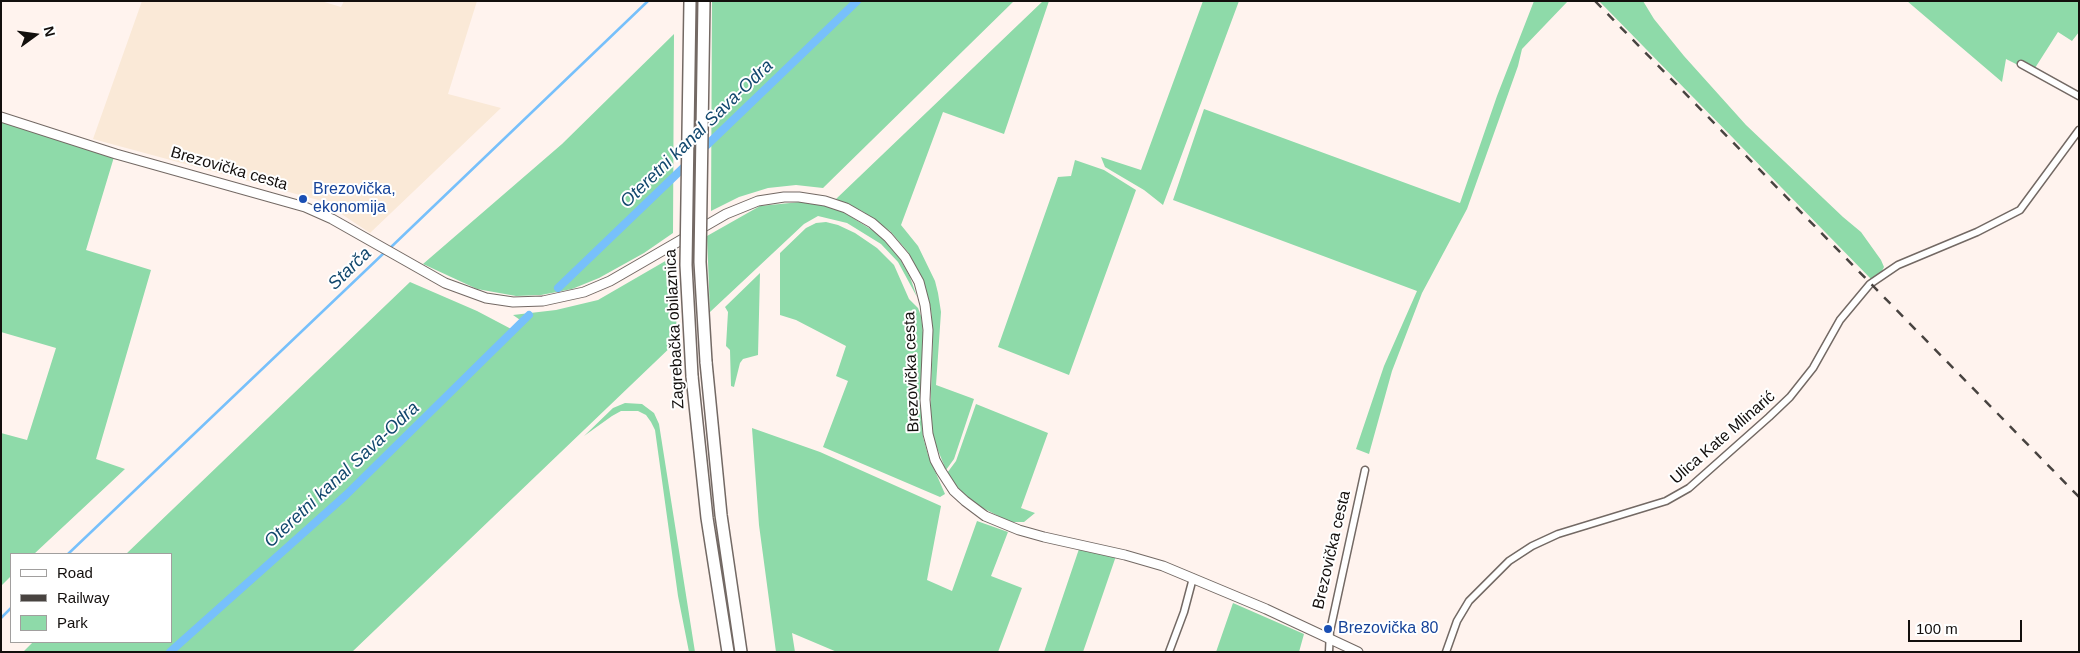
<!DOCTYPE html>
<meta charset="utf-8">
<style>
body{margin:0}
#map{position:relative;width:2080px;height:653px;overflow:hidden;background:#fff3ee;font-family:Arial,sans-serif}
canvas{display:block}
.frame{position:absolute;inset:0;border:2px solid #130f0d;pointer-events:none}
.legend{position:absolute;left:10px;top:553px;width:162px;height:90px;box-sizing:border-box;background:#fff;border:1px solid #a19f9e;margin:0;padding:6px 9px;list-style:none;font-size:15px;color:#130f0d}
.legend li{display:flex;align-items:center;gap:10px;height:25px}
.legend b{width:25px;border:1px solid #a19f9e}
.north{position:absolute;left:10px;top:10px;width:50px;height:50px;-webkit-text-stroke:4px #fff;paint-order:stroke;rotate:76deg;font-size:14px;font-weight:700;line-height:20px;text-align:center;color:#130f0d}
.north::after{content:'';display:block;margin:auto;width:18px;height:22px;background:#130f0d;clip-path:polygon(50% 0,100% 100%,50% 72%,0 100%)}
.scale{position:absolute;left:1908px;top:620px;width:114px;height:22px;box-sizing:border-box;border:2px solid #130f0d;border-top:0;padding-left:6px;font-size:15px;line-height:18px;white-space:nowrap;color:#130f0d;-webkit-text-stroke:4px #fff;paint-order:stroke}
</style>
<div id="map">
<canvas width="2080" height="653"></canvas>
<div class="frame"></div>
<ul class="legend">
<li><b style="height:6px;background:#fff"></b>Road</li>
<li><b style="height:6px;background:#484340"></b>Railway</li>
<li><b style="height:14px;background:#8edaa9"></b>Park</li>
</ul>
<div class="north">N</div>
<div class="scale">100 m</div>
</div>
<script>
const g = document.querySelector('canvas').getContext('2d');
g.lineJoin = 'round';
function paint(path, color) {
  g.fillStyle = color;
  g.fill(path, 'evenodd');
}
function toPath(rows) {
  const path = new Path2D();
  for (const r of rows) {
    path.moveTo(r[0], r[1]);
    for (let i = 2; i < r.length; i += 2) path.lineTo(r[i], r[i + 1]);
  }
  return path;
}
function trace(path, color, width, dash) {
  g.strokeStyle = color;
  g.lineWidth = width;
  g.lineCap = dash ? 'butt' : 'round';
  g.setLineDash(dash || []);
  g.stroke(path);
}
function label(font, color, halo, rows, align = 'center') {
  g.font = font + ' Arial,sans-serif';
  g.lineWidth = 4;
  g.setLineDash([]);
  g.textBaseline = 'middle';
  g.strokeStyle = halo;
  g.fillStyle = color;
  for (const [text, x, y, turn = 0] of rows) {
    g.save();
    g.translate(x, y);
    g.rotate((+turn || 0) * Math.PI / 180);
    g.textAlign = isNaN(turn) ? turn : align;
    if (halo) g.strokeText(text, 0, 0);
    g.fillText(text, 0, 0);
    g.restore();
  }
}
paint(toPath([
 [142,1,321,1,341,7,344,1,477,1,448,94,501,108,370,233,322,201,93,139]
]), '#fae9d7');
paint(toPath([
 [712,1,1014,1,823,188,796,185,768,188,739,197,711,211],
 [1043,1,1049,1,1004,134,943,112,901,225,918,246,935,281,938,293,941,312,936,385,974,399,954,459,946,470,933,438,930,420,933,336,931,309,923,280,908,252,890,231,862,211,836,199],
 [1203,1,1239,1,1163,205,1144,190,1105,167,1101,157,1141,170],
 [1534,1,1568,1,1522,49,1518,66,1467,209,1422,293,1392,371,1369,454,1356,449,1384,366,1417,291,1173,200,1204,109,1460,203,1497,96],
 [1599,1,1643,1,1654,19,1684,56,1746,125,1843,217,1861,232,1881,260,1884,267,1882,271,1871,279],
 [1907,1,2079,1,2079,32,2072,41,2058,32,2035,68,2020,60,2018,65,2006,59,2002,82],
 [674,34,673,233,644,253,599,278,572,289,541,295,516,296,477,289,423,264,562,144],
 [1,122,114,157,86,250,151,270,96,459,125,469,34,554,11,554,11,576,1,586,1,433,27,440,56,348,1,332],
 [1075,160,1104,170,1136,190,1069,375,998,347,1058,177,1071,176],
 [800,202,826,206,845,213,872,230,884,239,900,259,910,277,917,297,898,262,881,244,847,223,818,216,804,224,710,312,707,236,760,206],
 [826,222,838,225,855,233,877,248,894,265,909,299,918,308,921,316,924,341,921,403,923,437,928,455,945,494,940,497,823,447,848,381,836,376,846,346,796,320,780,315,780,253,806,228,816,223],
 [674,256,677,341,352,652,23,652,33,642,171,642,171,554,126,554,410,282,477,311,515,331,523,322,513,315,556,310,598,300],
 [760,273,758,355,743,359,740,363,734,387,731,386,730,350,726,346,728,312,725,307],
 [625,403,642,404,654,413,659,424,695,652,689,652,678,596,655,430,651,422,646,415,638,411,621,411,612,416,584,436,613,408],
 [976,404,1048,433,1021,508,1035,513,1024,522,1010,522,977,505,959,489,947,473,956,461],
 [752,428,820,452,941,506,927,580,952,591,977,521,1008,532,991,576,1022,588,998,652,837,652,792,633,795,652,776,652,759,525],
 [1079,549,1116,556,1083,652,1044,652],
 [1233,603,1304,634,1299,652,1216,652]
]), '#8edaa9');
trace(toPath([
 [389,249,648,1],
 [68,554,385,252],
 [1,618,11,608]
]), '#77c0fb', 2.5);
trace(toPath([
 [558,288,857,1],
 [170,652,346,495,529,315]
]), '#77c0fb', 8);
const minor = toPath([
 [2021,64,2079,96],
 [1169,652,1184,612,1193,578],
 [1329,652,1330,631,1365,470],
 [1446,652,1457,621,1469,601,1509,561,1532,546,1558,534,1666,501,1689,488,1769,417,1790,397,1813,368,1840,320,1870,284,1898,265,1977,232,2020,210,2079,130]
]);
const secondary = toPath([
 [1,117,116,154,305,207,332,219,445,283,486,298,513,302,543,301,584,292,610,281,726,214,758,201,784,197,799,197,825,201,846,208,872,223,888,237,905,257,919,282,925,305,928,330,925,400,928,434,935,460,941,471,954,491,965,501,985,516,1019,530,1044,537,1125,555,1163,566,1266,609,1358,652]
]);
const motorway = toPath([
 [706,362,721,515,741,652],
 [692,376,707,518,728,652]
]);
trace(minor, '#736964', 9);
trace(secondary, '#736964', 11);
trace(motorway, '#736964', 14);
trace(minor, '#fff', 6);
trace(secondary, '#fff', 9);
trace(motorway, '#fff', 11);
trace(toPath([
 [1595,1,2079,497]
]), '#484340', 2.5, [9, 9]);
const motorwayBridge = toPath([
 [690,1,686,265,692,376],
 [704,1,700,262,706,362]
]);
trace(motorwayBridge, '#736964', 14, []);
trace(motorwayBridge, '#fff', 11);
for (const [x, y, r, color] of [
 [303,199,5,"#1a4fb4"],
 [1328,629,5,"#1a4fb4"]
]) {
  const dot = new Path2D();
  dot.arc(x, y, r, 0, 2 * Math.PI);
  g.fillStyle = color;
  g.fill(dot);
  trace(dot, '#fff', 2);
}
label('16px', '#130f0d', '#fff', [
 ["Brezovička cesta",229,169,16],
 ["Zagrebačka obilaznica",675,329,-93],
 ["Brezovička cesta",912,372,-92],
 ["Ulica Kate Mlinarić",1723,438,-41],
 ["Brezovička cesta",1332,550,-77]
]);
label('16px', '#164399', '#fff', [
 ["Brezovička,",313,190],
 ["ekonomija",313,208],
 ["Brezovička 80",1338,629]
], 'left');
label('italic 18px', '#11476d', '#fff', [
 ["Oteretni kanal Sava-Odra",697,134,-44],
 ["Starča",350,269,-44],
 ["Oteretni kanal Sava-Odra",342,475,-43]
]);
</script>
